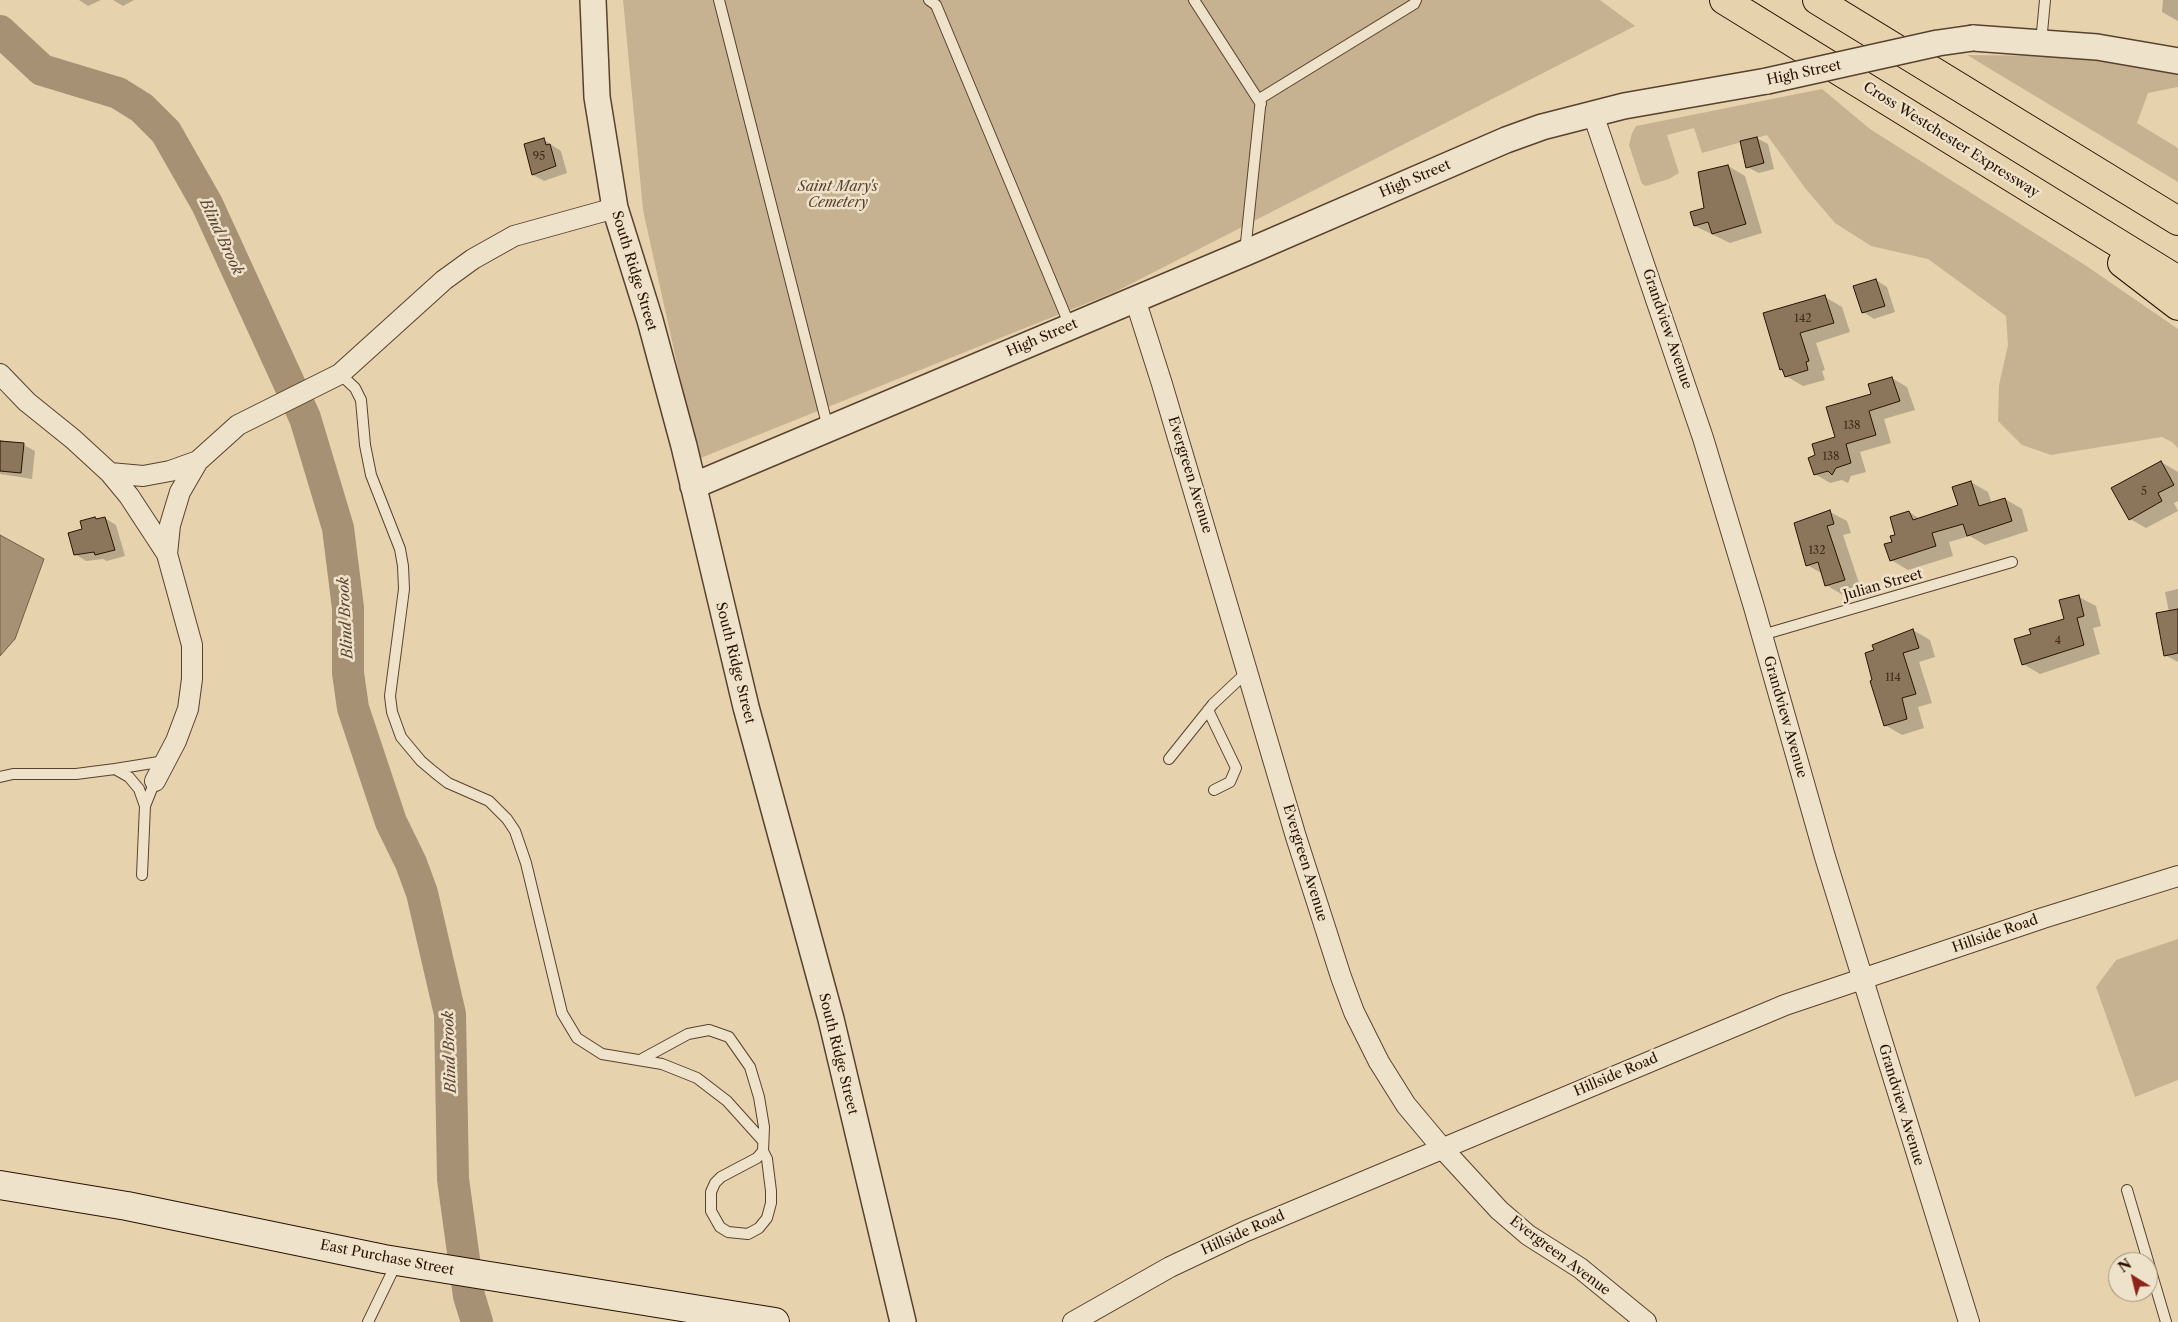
<!DOCTYPE html>
<style>
body{margin:0}
#map{position:relative;width:2178px;height:1322px;overflow:hidden;background:#e6d3ae;font-family:"Libre Caslon Text",serif}
canvas{display:block}
.north{position:absolute;left:2108px;top:1252px;width:50px;height:50px;box-sizing:border-box;background:#efe2ca;border:1px solid #a08f7a;border-radius:50%;rotate:324deg;font-size:14px;font-weight:700;line-height:20px;text-align:center;color:#291202}
.north::after{content:'';display:block;margin:auto;width:18px;height:22px;background:#8f2418;clip-path:polygon(50% 0,100% 100%,50% 72%,0 100%)}
</style>
<div id="map">
<canvas width="2178" height="1322"></canvas>
<div class="north">N</div>
</div>
<script>
const g = document.querySelector('canvas').getContext('2d');
g.lineJoin = 'round';
function paint(path, color) {
  g.fillStyle = color;
  g.fill(path, 'evenodd');
}
function toPath(rows) {
  const path = new Path2D();
  for (const r of rows) {
    path.moveTo(r[0], r[1]);
    for (let i = 2; i < r.length; i += 2) path.lineTo(r[i], r[i + 1]);
  }
  return path;
}
function trace(path, color, width, dash) {
  g.strokeStyle = color;
  g.lineWidth = width;
  g.lineCap = dash ? 'butt' : 'round';
  g.setLineDash(dash || []);
  g.stroke(path);
}
function label(font, color, halo, rows, align = 'center') {
  g.font = font + ' "Libre Caslon Text",serif';
  g.lineWidth = 5;
  g.setLineDash([]);
  g.textBaseline = 'middle';
  g.strokeStyle = halo;
  g.fillStyle = color;
  for (const [text, x, y, turn = 0] of rows) {
    g.save();
    g.translate(x, y);
    g.rotate((+turn || 0) * Math.PI / 180);
    g.textAlign = isNaN(turn) ? turn : align;
    if (halo) g.strokeText(text, 0, 0);
    g.fillText(text, 0, 0);
    g.restore();
  }
}
paint(toPath([
 [623,0,1600,0,1635,26,1115,292,698,459,643,210],
 [1967,55,2068,56,2178,73,2178,87,2148,93,2137,123,2178,148,2178,182],
 [1822,89,1870,129,2085,265,2178,329,2178,448,2172,442,2162,437,2051,455,2022,445,1998,421,1999,385,2008,345,2006,316,1928,259,1871,246,1835,223,1805,188,1767,135,1702,153,1694,128,1667,135,1679,173,1669,179,1646,186,1642,184,1629,145,1632,133,1636,126],
 [2178,939,2178,1080,2135,1097,2096,987,2116,960]
]), '#c6b291');
const water = toPath([
 [0,535,44,559,15,639,0,656,0,535]
]);
paint(water, '#a69174');
trace(water, '#745e46', 1);
paint(toPath([
 [79,0,101,0,88,6],
 [113,0,134,0,123,6],
 [2163,0,2178,0,2178,21,2162,12],
 [1757,138,1768,144,1774,169,1759,173,1747,167],
 [544,140,561,151,567,173,544,181,533,175],
 [1728,166,1745,176,1762,233,1730,243,1695,226],
 [1876,280,1887,287,1895,312,1874,319,1863,312],
 [1825,297,1842,307,1850,332,1816,343,1825,370,1822,371,1825,380,1803,386,1786,376,1785,371,1781,369,1764,314],
 [1892,378,1907,387,1915,410,1884,419,1891,443,1860,452,1866,472,1851,476,1848,483,1842,480,1830,483,1815,474,1817,456,1837,438,1873,395],
 [0,440,24,445,35,451,32,479,0,474],
 [2161,462,2178,472,2178,501,2174,503,2178,511,2146,528,2130,519],
 [1971,482,1988,492,1992,504,2005,499,2022,509,2028,531,1985,545,1970,536,1949,542,1953,556,1908,570,1891,560,1894,543,1909,512,1920,519,1959,506],
 [1830,512,1847,521,1851,533,1843,535,1861,589,1843,595,1826,585,1823,574,1807,565],
 [105,518,116,525,125,556,107,561,103,559,86,561,75,554],
 [2178,589,2178,662,2165,655,2169,612,2165,592],
 [2079,597,2096,606,2101,626,2093,628,2100,654,2040,674,2023,664,2032,635,2065,620],
 [1913,630,1930,640,1935,657,1919,662,1932,703,1918,707,1924,728,1902,735,1885,725,1873,681,1875,651]
]), '#0003');
trace(toPath([
 [0,31,42,70,118,93,142,108,166,132,207,204,305,418,338,528,348,608,348,673,353,708,391,822,411,863,422,893,450,1014,453,1179,469,1296,477,1322]
]), '#a69174', 32);
const building = toPath([
 [1757,137,1764,163,1746,168,1740,141,1757,137],
 [544,138,546,145,550,144,556,166,532,175,524,144,544,138],
 [1728,165,1746,224,1712,234,1708,222,1694,226,1690,212,1704,208,1698,172,1728,165],
 [1876,279,1885,306,1862,313,1853,286,1876,279],
 [1825,295,1834,323,1800,333,1809,361,1806,362,1808,370,1785,377,1782,369,1780,370,1763,313,1825,295],
 [1892,377,1900,401,1869,411,1876,435,1846,444,1851,463,1836,468,1832,475,1828,471,1814,475,1808,458,1815,455,1812,444,1835,437,1826,407,1871,394,1868,384,1892,377],
 [0,441,24,443,21,473,0,471,0,441],
 [2161,461,2174,485,2158,493,2162,501,2129,520,2111,488,2161,461],
 [1971,481,1979,506,2005,498,2012,521,1967,536,1963,524,1932,533,1936,546,1890,561,1884,544,1892,542,1890,536,1895,535,1890,517,1909,511,1913,520,1958,505,1952,487,1971,481],
 [1830,510,1834,524,1827,526,1845,580,1825,586,1818,562,1806,566,1794,523,1830,510],
 [95,517,96,519,105,517,115,550,95,555,94,552,74,555,68,533,82,529,80,521,95,517],
 [2079,595,2084,616,2077,618,2084,645,2022,665,2014,639,2031,634,2029,629,2064,619,2059,600,2079,595],
 [2178,609,2178,653,2164,656,2156,613,2178,609],
 [1913,629,1919,648,1903,653,1916,694,1902,698,1907,719,1884,726,1870,681,1872,680,1865,653,1874,650,1872,645,1913,629]
]);
paint(building, '#8b765b');
trace(building, '#291202', 1);
const service = toPath([
 [719,0,828,428],
 [929,0,936,5,1070,326],
 [1194,0,1261,104],
 [2041,43,2045,0],
 [1245,252,1261,98,1414,4,1416,0],
 [340,374,355,388,361,400,365,445,371,475,400,549,403,566,404,589,390,696,392,712,401,737,421,761,434,772,448,783,489,801,507,819,515,831,526,863,562,1013,577,1038,602,1054,662,1064,697,1078,727,1101,763,1141],
 [1762,635,2012,562],
 [1208,710,1236,768,1230,782,1214,790],
 [1169,759,1213,704,1248,671],
 [115,769,165,761],
 [0,777,13,774,76,774,115,769,129,777,139,789,145,806],
 [142,875,145,806,155,781],
 [642,1059,688,1034,709,1030,729,1037,750,1067,759,1097,764,1127,763,1151,757,1158,721,1177,715,1183,711,1192,711,1211,720,1227,728,1232,748,1234,759,1228,767,1218,771,1203,771,1191,767,1159,763,1151],
 [2127,1190,2166,1322],
 [368,1322,397,1262]
]);
const minor = toPath([
 [1593,114,1703,438,1754,607,1825,857,1969,1322],
 [1135,299,1162,384,1296,837,1341,977,1354,1012,1379,1062,1406,1105,1442,1148,1499,1210,1528,1235,1580,1268,1646,1322],
 [0,374,27,402,73,439,110,473,129,496,167,554,192,645,192,679,188,709,176,741,155,781],
 [110,473,143,476,170,471,198,461],
 [167,554,170,525,180,492,198,461,238,425,340,374,444,280,473,259,514,236,615,208],
 [1073,1322,1170,1267,1246,1231,1785,1005,2043,918,2178,876]
]);
const tertiary = toPath([
 [593,0,597,97,615,208,650,320,684,446,746,707,831,1019,903,1322],
 [1973,38,2097,47,2178,61],
 [693,486,1245,253,1506,140,1542,127,1624,106,1767,81]
]);
const secondary = toPath([
 [0,1185,127,1206,384,1259,775,1322]
]);
const motorway = toPath([
 [1724,0,2178,280],
 [1817,0,2178,221],
 [2122,263,2178,306]
]);
trace(service, '#58422d', 12);
trace(minor, '#58422d', 22);
trace(tertiary, '#58422d', 28);
trace(secondary, '#291202', 30);
trace(motorway, '#291202', 30);
trace(service, '#efe2ca', 10);
trace(minor, '#efe2ca', 20);
trace(tertiary, '#efe2ca', 25);
trace(secondary, '#efe2ca', 28);
trace(motorway, '#e6d3ae', 28);
const tertiaryBridge = toPath([
 [1767,81,1938,43,1973,38]
]);
trace(tertiaryBridge, '#58422d', 28, []);
trace(tertiaryBridge, '#efe2ca', 25);
label('11px', '#422b18', null, [
 ["95",539,157],
 ["142",1803,319],
 ["138",1852,426],
 ["138",1831,457],
 ["5",2144,492],
 ["132",1817,551],
 ["4",2058,641],
 ["114",1893,678]
]);
label('14px', '#291202', '#efe2ca', [
 ["High Street",1804,73,-12],
 ["Cross Westchester Expressway",1951,140,32],
 ["High Street",1415,179,-23],
 ["South Ridge Street",634,271,73],
 ["Grandview Avenue",1667,329,71],
 ["High Street",1042,338,-23],
 ["Evergreen Avenue",1190,475,73],
 ["Julian Street",1883,585,-16],
 ["South Ridge Street",735,663,76],
 ["Grandview Avenue",1785,717,74],
 ["Evergreen Avenue",1305,863,73],
 ["Hillside Road",1995,934,-19],
 ["South Ridge Street",838,1054,76],
 ["Hillside Road",1616,1075,-23],
 ["Grandview Avenue",1901,1105,73],
 ["Hillside Road",1243,1233,-24],
 ["Evergreen Avenue",1560,1256,37],
 ["East Purchase Street",387,1258,11]
]);
label('italic 14px', '#58422d', '#efe2ca', [
 ["Saint Mary's",838,187],
 ["Cemetery",838,203]
]);
label('italic 15px', '#5b4530', '#efe2ca', [
 ["Blind Brook",221,237,65],
 ["Blind Brook",346,618,-93],
 ["Blind Brook",450,1052,-92]
]);
</script>
